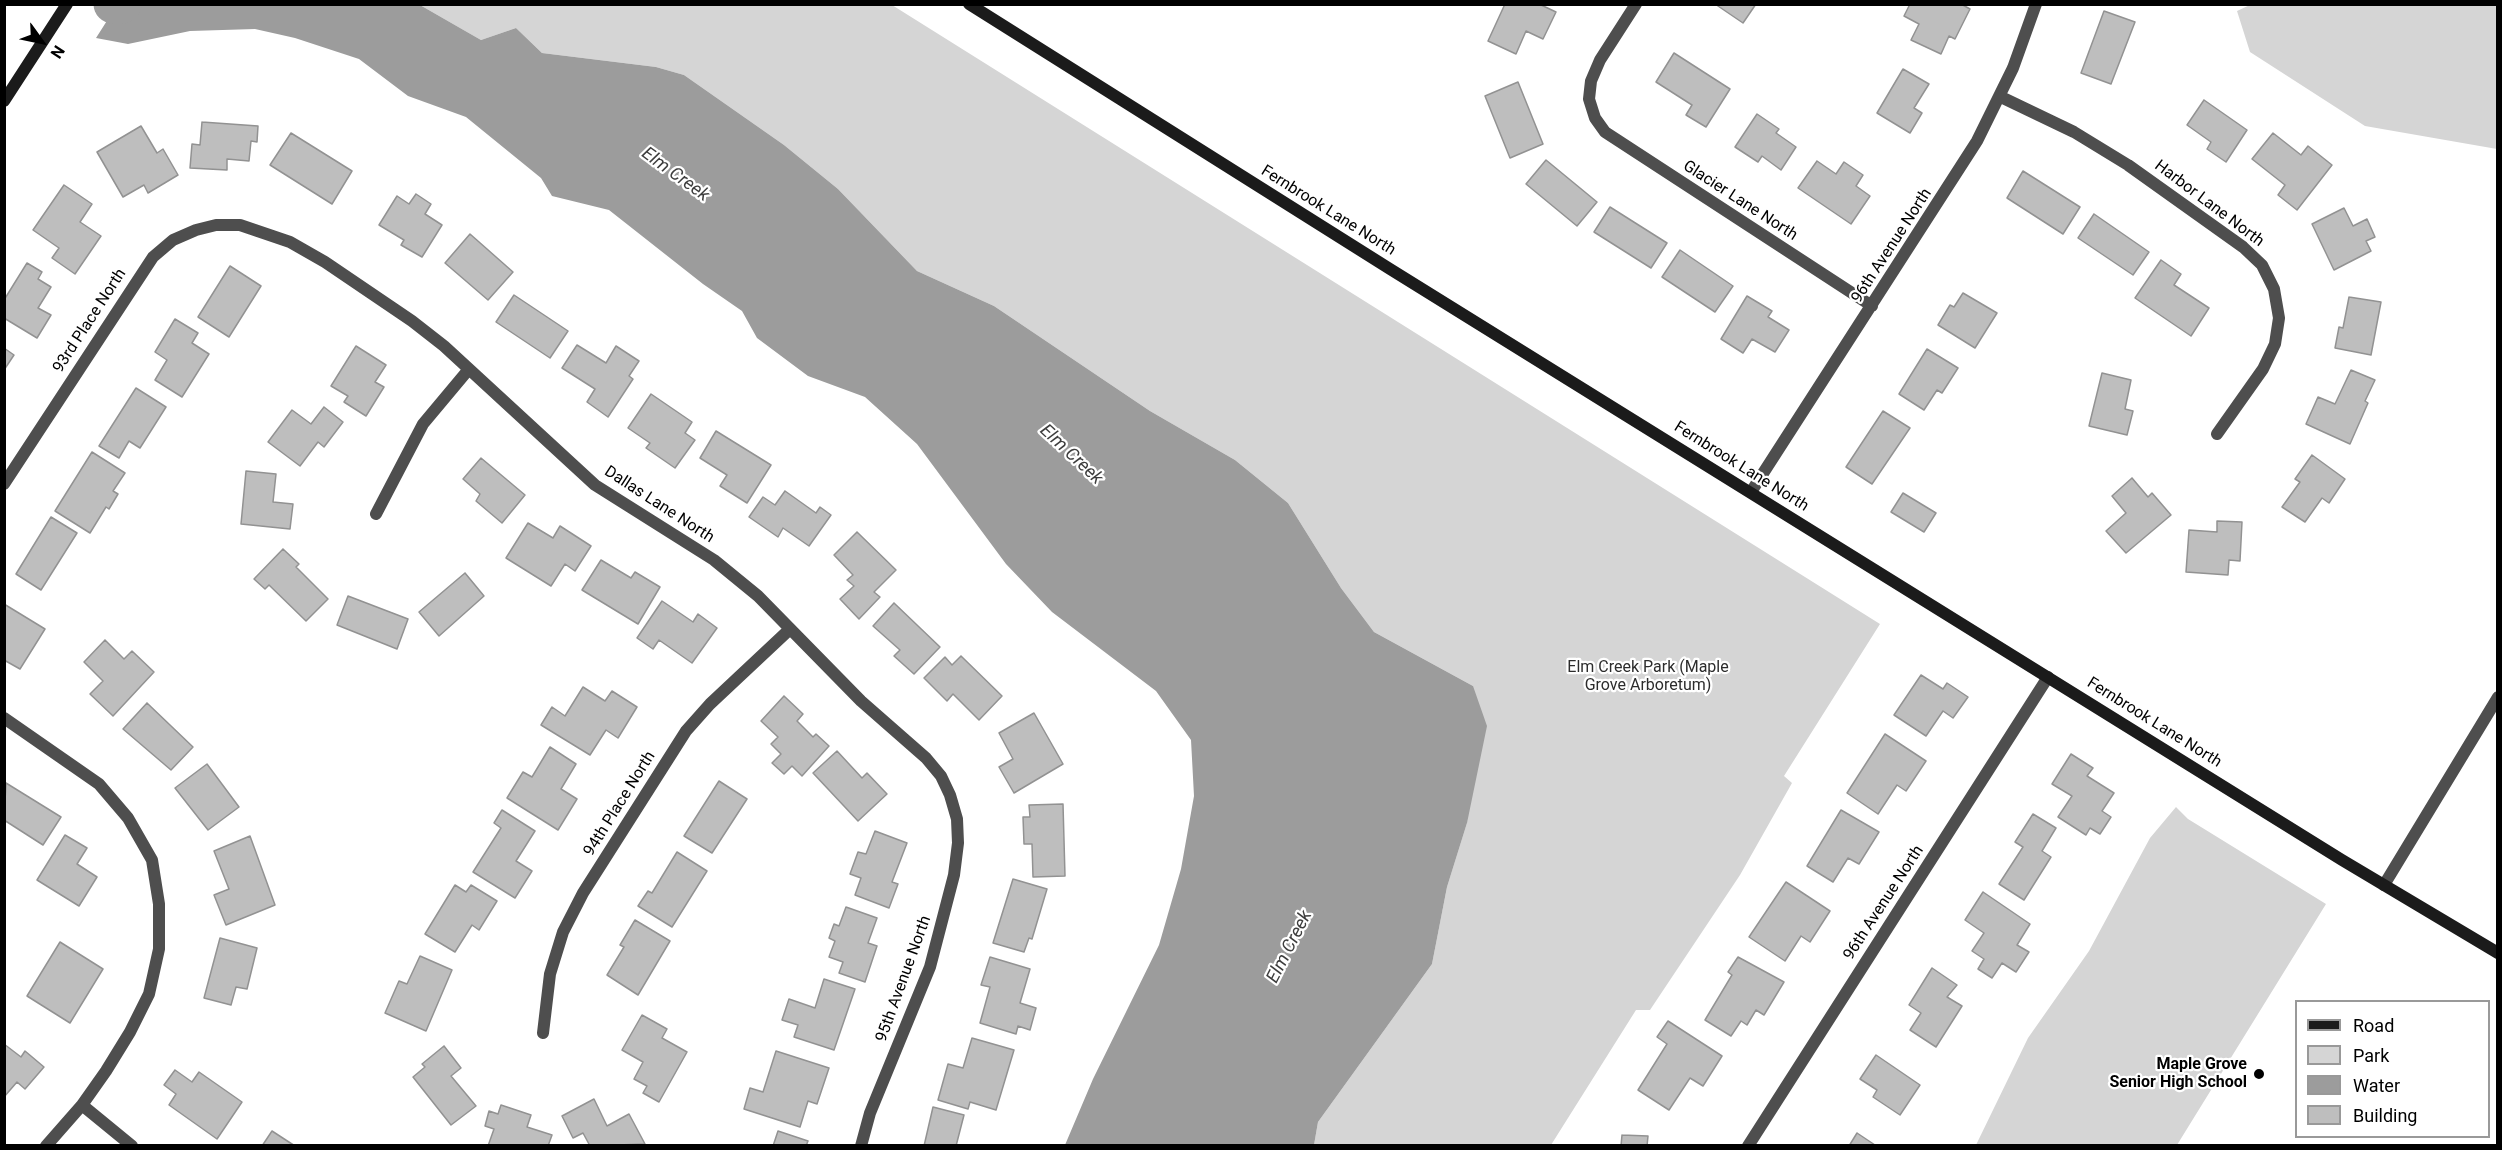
<!DOCTYPE html>
<style>
body{margin:0}
#map{position:relative;width:2502px;height:1150px;overflow:hidden;background:#fff;font-family:Roboto,sans-serif}
canvas{display:block}
.frame{position:absolute;inset:0;border:6px solid #000;pointer-events:none}
.legend{position:absolute;left:2295px;top:1000px;width:195px;height:138px;box-sizing:border-box;background:#fff;border:2px solid #999;margin:0;padding:8px 10px;list-style:none;font-size:18px;color:#000}
.legend li{display:flex;align-items:center;gap:12px;height:30px}
.legend b{width:30px;border:2px solid #999}
.north{position:absolute;left:12px;top:12px;width:60px;height:60px;-webkit-text-stroke:4px #fff;paint-order:stroke;rotate:123deg;font-size:16px;font-weight:700;line-height:24px;text-align:center;color:#000}
.north::after{content:'';display:block;margin:auto;width:21px;height:27px;background:#000;clip-path:polygon(50% 0,100% 100%,50% 72%,0 100%)}
</style>
<div id="map">
<canvas width="2502" height="1150"></canvas>
<div class="frame"></div>
<ul class="legend">
<li><b style="height:8px;background:#1b1b1b"></b>Road</li>
<li><b style="height:16px;background:#d5d5d5"></b>Park</li>
<li><b style="height:16px;background:#9c9c9c"></b>Water</li>
<li><b style="height:16px;background:#bebebe"></b>Building</li>
</ul>
<div class="north">N</div>
</div>
<script>
const g = document.querySelector('canvas').getContext('2d');
g.lineJoin = 'round';
function paint(path, color) {
  g.fillStyle = color;
  g.fill(path, 'evenodd');
}
function toPath(rows) {
  const path = new Path2D();
  for (const r of rows) {
    path.moveTo(r[0], r[1]);
    for (let i = 2; i < r.length; i += 2) path.lineTo(r[i], r[i + 1]);
  }
  return path;
}
function trace(path, color, width, dash) {
  g.strokeStyle = color;
  g.lineWidth = width;
  g.lineCap = dash ? 'butt' : 'round';
  g.setLineDash(dash || []);
  g.stroke(path);
}
function label(font, color, halo, rows, align = 'center') {
  g.font = font + ' Roboto,sans-serif';
  g.lineWidth = 4.5;
  g.setLineDash([]);
  g.textBaseline = 'middle';
  g.strokeStyle = halo;
  g.fillStyle = color;
  for (const [text, x, y, turn = 0] of rows) {
    g.save();
    g.translate(x, y);
    g.rotate((+turn || 0) * Math.PI / 180);
    g.textAlign = isNaN(turn) ? turn : align;
    if (halo) g.strokeText(text, 0, 0);
    g.fillText(text, 0, 0);
    g.restore();
  }
}
paint(toPath([
 [2252,4,2497,5,2497,149,2365,126,2250,52,2237,11],
 [420,5,892,5,1880,624,1784,776,1792,783,1740,875,1650,1010,1636,1010,1551,1145,1314,1145,1318,1122,1432,964,1447,887,1467,823,1473,686,1374,632,1341,588,1288,503,1235,460,1150,411,994,306,917,271,838,189,784,145,684,75,656,67,542,53,516,28,481,40],
 [2176,807,2188,819,2326,904,2177,1145,1976,1145,2028,1038,2089,951,2150,838]
]), '#d5d5d5');
paint(toPath([
 [117,5,420,5,481,40,516,28,542,53,656,67,684,75,784,145,838,189,917,271,994,306,1150,411,1235,460,1288,503,1341,588,1374,632,1473,686,1487,726,1467,823,1447,887,1432,964,1318,1122,1314,1145,1065,1145,1093,1079,1159,945,1181,869,1194,796,1191,740,1156,691,1052,612,1006,564,917,444,865,397,808,376,757,338,742,311,703,284,609,210,552,196,541,178,466,117,408,96,359,59,295,38,255,29,190,31,128,44,96,38]
]), '#9c9c9c');
trace(toPath([
 [113,4,122,4]
]), '#9c9c9c', 39);
const building = toPath([
 [1505,4,1539,4,1556,12,1543,39,1526,31,1516,54,1488,41,1505,4],
 [1715,4,1756,4,1743,23,1715,4],
 [1910,4,1961,4,1970,9,1955,39,1949,36,1941,54,1911,40,1919,24,1904,16,1910,4],
 [2104,11,2135,22,2111,84,2081,73,2104,11],
 [1674,53,1730,89,1706,127,1686,115,1692,105,1656,82,1674,53],
 [1903,69,1929,84,1914,108,1922,113,1910,133,1877,113,1903,69],
 [1518,82,1543,144,1510,158,1485,96,1518,82],
 [2204,100,2247,130,2226,162,2207,149,2211,142,2187,125,2204,100],
 [1757,114,1779,129,1776,133,1796,147,1781,170,1762,156,1758,162,1735,147,1757,114],
 [202,122,258,126,257,142,251,141,249,161,227,159,227,170,190,168,192,144,200,145,202,122],
 [141,126,157,153,163,149,178,175,148,193,144,185,123,197,97,152,141,126],
 [291,133,352,171,332,204,270,165,291,133],
 [2273,133,2301,155,2308,146,2332,165,2297,210,2278,195,2285,185,2252,159,2273,133],
 [1546,160,1597,202,1577,226,1526,184,1546,160],
 [1817,161,1836,174,1844,162,1863,175,1856,186,1870,196,1851,224,1798,188,1817,161],
 [2023,171,2080,207,2063,234,2007,198,2023,171],
 [64,185,92,204,80,222,101,236,75,274,52,258,59,248,33,230,64,185],
 [416,194,431,204,425,214,442,225,422,257,401,245,404,240,379,225,397,196,409,204,416,194],
 [1610,207,1667,243,1651,268,1594,232,1610,207],
 [2344,208,2353,226,2367,219,2375,237,2366,241,2371,251,2334,270,2312,224,2344,208],
 [2094,214,2149,252,2133,275,2078,238,2094,214],
 [470,234,513,272,488,300,445,263,470,234],
 [1680,250,1733,286,1715,312,1662,277,1680,250],
 [2161,260,2181,274,2174,285,2209,308,2191,336,2135,298,2161,260],
 [27,263,42,272,38,279,51,287,38,308,51,315,37,338,4,318,4,300,27,263],
 [230,266,261,286,229,337,198,317,230,266],
 [1963,293,1997,313,1975,348,1938,325,1950,305,1954,307,1963,293],
 [514,295,568,331,550,358,496,322,514,295],
 [1747,296,1772,311,1768,317,1789,330,1775,352,1752,339,1743,353,1721,339,1747,296],
 [2349,297,2381,302,2371,355,2335,348,2339,327,2343,328,2349,297],
 [175,319,198,333,192,343,209,354,182,397,155,380,167,360,155,352,175,319],
 [577,345,606,363,616,346,639,361,629,376,633,379,608,417,587,402,595,389,562,368,577,345],
 [356,346,386,365,375,382,384,387,366,416,344,402,348,396,331,386,356,346],
 [4,348,14,355,4,370,4,348],
 [1927,349,1958,368,1942,393,1937,390,1924,410,1899,394,1927,349],
 [2351,370,2375,380,2365,401,2368,403,2350,444,2306,424,2318,397,2335,404,2351,370],
 [2102,373,2131,380,2125,409,2133,411,2127,435,2089,426,2102,373],
 [136,388,166,407,140,448,129,441,119,458,99,446,136,388],
 [651,394,692,422,685,433,695,440,675,468,646,448,650,443,628,428,651,394],
 [324,407,343,422,324,447,318,442,300,466,268,442,292,410,311,424,324,407],
 [1883,411,1910,428,1872,484,1846,467,1883,411],
 [716,431,771,465,747,503,720,486,727,475,700,458,716,431],
 [92,452,125,473,113,491,118,494,109,509,106,507,90,533,55,511,92,452],
 [2312,455,2345,479,2329,503,2322,498,2305,522,2282,507,2300,482,2295,479,2312,455],
 [481,458,525,495,502,523,476,501,480,494,463,479,481,458],
 [246,471,276,474,273,502,293,504,290,529,241,524,246,471],
 [2132,478,2148,497,2152,493,2171,515,2126,553,2106,531,2126,513,2112,496,2132,478],
 [785,491,816,513,820,507,831,515,809,546,783,528,778,537,749,517,763,497,775,505,785,491],
 [1903,493,1936,513,1924,532,1891,512,1903,493],
 [51,517,77,533,41,590,16,574,51,517],
 [2217,521,2242,522,2240,561,2229,560,2228,575,2186,572,2189,530,2217,532,2217,521],
 [528,523,553,538,560,526,591,546,575,571,565,564,551,586,506,558,528,523],
 [857,532,896,570,874,592,880,597,859,619,840,599,854,586,847,580,853,575,834,555,857,532],
 [283,549,299,564,296,567,328,599,306,621,269,585,265,589,254,579,283,549],
 [601,560,631,578,635,572,660,587,638,624,582,590,601,560],
 [465,573,484,596,439,636,419,612,465,573],
 [348,596,408,619,397,649,337,625,348,596],
 [662,601,693,622,698,614,717,628,692,663,659,640,653,649,637,638,662,601],
 [894,603,940,647,914,674,894,656,900,650,873,626,894,603],
 [4,604,45,629,20,669,4,660,4,604],
 [105,640,124,659,132,651,154,672,113,716,90,694,103,681,84,662,105,640],
 [961,656,1002,696,979,720,953,694,947,701,924,678,945,657,952,665,961,656],
 [1921,675,1943,689,1947,683,1968,697,1953,718,1943,711,1926,736,1894,715,1921,675],
 [583,687,605,701,612,691,637,707,618,738,606,730,590,755,541,725,552,707,565,716,583,687],
 [784,696,803,714,797,721,813,737,816,734,829,746,802,776,792,766,784,774,772,763,781,754,771,744,778,737,761,721,784,696],
 [147,703,193,747,171,770,123,729,147,703],
 [1034,713,1063,764,1014,793,999,767,1013,759,999,733,1034,713],
 [1885,734,1926,761,1906,791,1897,785,1878,814,1847,793,1885,734],
 [550,747,576,764,561,789,577,799,558,830,507,798,523,772,532,777,550,747],
 [837,751,862,778,867,773,887,794,858,821,813,773,837,751],
 [2071,754,2093,768,2087,776,2114,793,2102,811,2111,817,2100,834,2090,828,2086,835,2058,817,2072,796,2052,784,2071,754],
 [207,764,239,807,208,830,175,788,207,764],
 [719,781,747,799,712,853,684,836,719,781],
 [6,783,61,817,43,845,4,820,6,783],
 [1063,804,1065,876,1033,877,1032,844,1024,844,1023,817,1030,817,1029,805,1063,804],
 [502,810,535,831,516,861,532,871,515,898,473,872,501,828,494,823,502,810],
 [1841,810,1879,832,1859,864,1848,858,1833,882,1807,866,1841,810],
 [2033,814,2056,828,2042,851,2051,857,2024,900,1999,884,2023,847,2015,842,2033,814],
 [875,831,907,843,892,882,898,884,889,908,855,895,861,878,850,874,858,852,866,854,875,831],
 [65,835,87,848,77,864,97,877,79,906,37,880,65,835],
 [250,836,275,905,226,925,214,895,229,889,214,851,250,836],
 [677,852,707,871,672,927,638,906,648,891,652,893,677,852],
 [1013,879,1047,889,1032,939,1029,938,1024,952,993,943,1013,879],
 [1786,882,1830,911,1810,942,1801,936,1785,961,1749,937,1786,882],
 [455,885,466,892,471,885,497,901,479,930,472,925,455,952,425,934,455,885],
 [1983,892,2030,924,2017,945,2029,952,2016,972,2002,963,1992,978,1978,969,1984,959,1972,951,1984,933,1965,920,1983,892],
 [846,907,877,918,868,943,877,946,865,982,839,973,843,962,829,957,835,941,829,938,834,924,839,926,846,907],
 [635,920,670,941,638,995,607,975,624,947,620,945,635,920],
 [220,938,257,948,247,989,236,987,231,1005,204,998,220,938],
 [60,942,103,969,70,1023,27,996,60,942],
 [420,956,452,970,426,1031,385,1013,399,981,407,984,420,956],
 [990,957,1030,969,1020,1003,1036,1008,1030,1030,1018,1026,1016,1034,980,1023,990,987,981,985,990,957],
 [1738,957,1784,982,1764,1015,1756,1010,1747,1025,1741,1021,1731,1036,1705,1020,1732,975,1728,972,1738,957],
 [1932,968,1957,985,1947,997,1962,1006,1936,1047,1910,1030,1921,1013,1909,1005,1932,968],
 [824,979,855,989,834,1050,794,1037,798,1025,782,1020,789,999,815,1008,824,979],
 [642,1015,667,1029,662,1038,687,1052,659,1102,643,1093,647,1086,634,1079,643,1062,622,1050,642,1015],
 [1668,1021,1722,1056,1703,1086,1690,1078,1669,1110,1638,1090,1667,1044,1657,1037,1668,1021],
 [972,1038,1014,1050,996,1110,970,1102,968,1109,938,1100,948,1064,963,1068,972,1038],
 [4,1044,21,1057,25,1051,44,1067,25,1089,17,1082,4,1097,4,1044],
 [444,1046,461,1068,451,1076,476,1106,451,1125,413,1077,425,1067,422,1064,444,1046],
 [776,1051,829,1068,817,1104,808,1101,800,1127,744,1109,750,1088,763,1092,776,1051],
 [1876,1055,1920,1085,1900,1115,1873,1097,1877,1090,1860,1079,1876,1055],
 [175,1070,192,1082,199,1072,242,1102,217,1139,169,1105,176,1094,164,1085,175,1070],
 [594,1099,607,1126,629,1114,645,1144,590,1146,583,1133,573,1138,562,1116,594,1099],
 [501,1105,531,1115,527,1127,552,1135,548,1146,488,1146,494,1129,485,1126,489,1111,498,1114,501,1105],
 [933,1107,964,1115,956,1146,924,1146,933,1107],
 [272,1131,295,1146,262,1146,272,1131],
 [778,1131,808,1141,806,1146,773,1146,778,1131],
 [1857,1133,1875,1145,1874,1146,1849,1146,1857,1133],
 [1622,1135,1648,1136,1647,1146,1621,1146,1622,1135]
]);
paint(building, '#bebebe');
trace(building, '#929292', 1.5);
trace(toPath([
 [1636,4,1600,60,1591,81,1589,99,1595,118,1605,132,1872,306],
 [2001,97,2074,132,2128,165,2243,247,2262,265,2274,289,2279,318,2275,344,2263,369,2217,434],
 [4,484,153,257,173,240,196,230,216,225,240,225,290,242,325,262,412,321,444,346,595,485,714,560,758,596,861,701,926,758,941,776,950,795,957,819,958,843,954,875,930,967,870,1113,861,1146],
 [1751,492,1977,141,2013,68,2036,4],
 [376,514,423,424,469,369],
 [4,718,99,784,128,818,152,860,159,904,159,949,149,994,130,1032,106,1071,82,1105,46,1146],
 [2384,885,2498,697],
 [543,1033,550,974,563,932,583,893,686,731,710,704,790,629],
 [82,1105,132,1146],
 [1748,1146,2048,677]
]), '#4e4e4e', 12);
trace(toPath([
 [969,4,1390,269,2342,860,2498,953],
 [4,101,67,4]
]), '#1b1b1b', 12);
for (const [x, y, r, color] of [
 [2259,1074,6,"#000"]
]) {
  const dot = new Path2D();
  dot.arc(x, y, r, 0, 2 * Math.PI);
  g.fillStyle = color;
  g.fill(dot);
  trace(dot, '#fff', 2);
}
label('16px', '#000', '#fff', [
 ["Glacier Lane North",1740,201,33],
 ["Harbor Lane North",2209,204,37],
 ["Fernbrook Lane North",1328,211,32],
 ["96th Avenue North",1892,246,-57],
 ["93rd Place North",90,321,-57],
 ["Fernbrook Lane North",1741,467,32],
 ["Dallas Lane North",659,505,33],
 ["Fernbrook Lane North",2154,723,32],
 ["94th Place North",620,804,-58],
 ["96th Avenue North",1884,903,-57],
 ["95th Avenue North",904,979,-70]
]);
label('16px', '#2c2c2c', '#fff', [
 ["Elm Creek Park (Maple",1648,668],
 ["Grove Arboretum)",1648,686]
]);
label('bold 16px', '#000', '#fff', [
 ["Maple Grove",2247,1065],
 ["Senior High School",2247,1083]
], 'right');
label('italic 18px', '#3d3d3d', '#fff', [
 ["Elm Creek",675,175,36],
 ["Elm Creek",1071,455,43],
 ["Elm Creek",1290,947,-63]
]);
</script>
